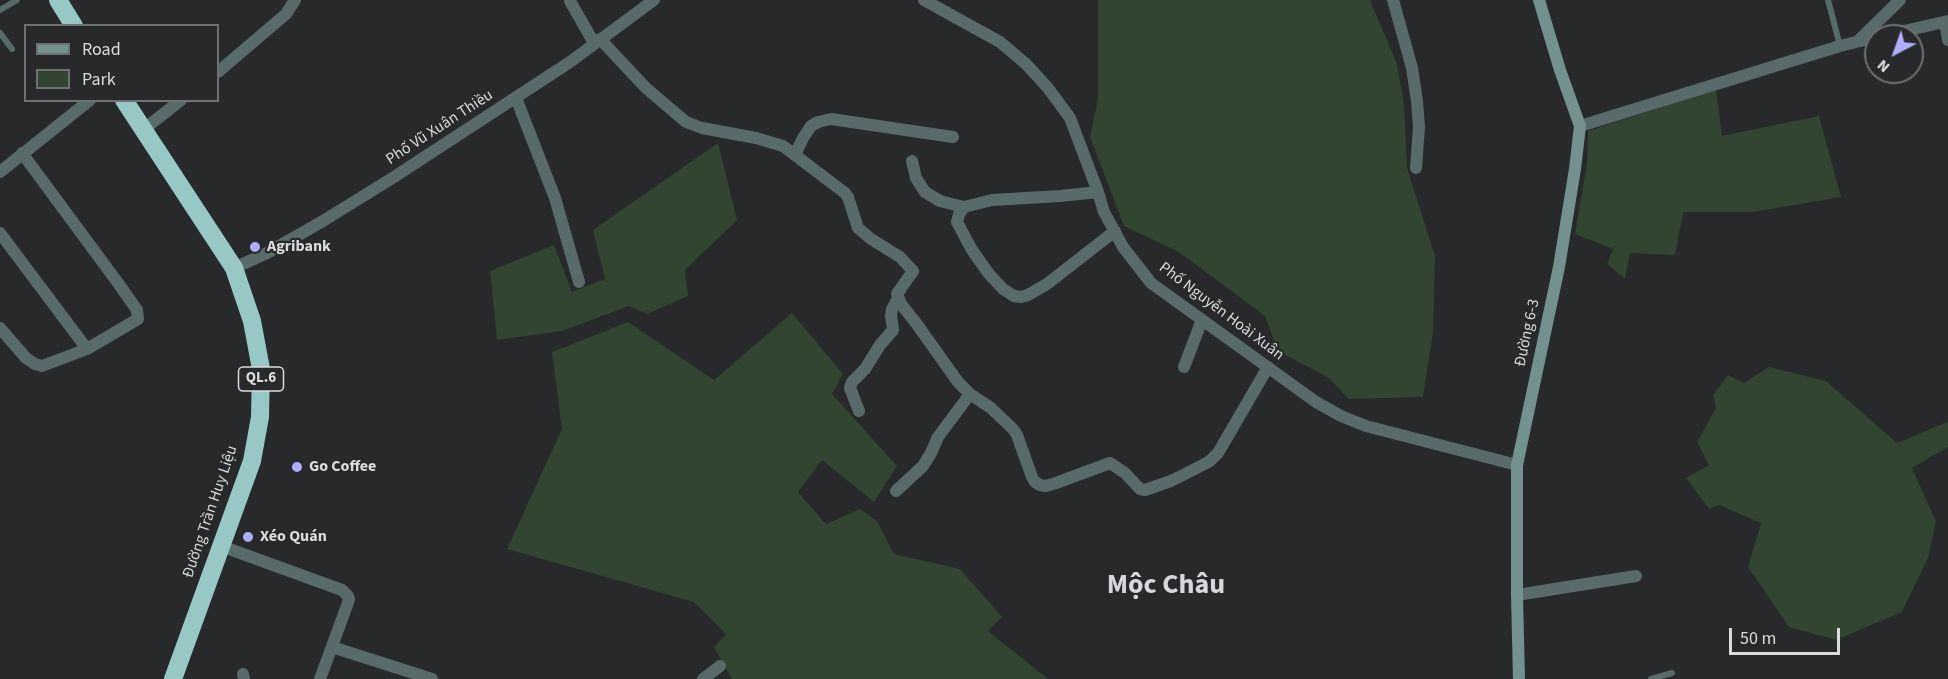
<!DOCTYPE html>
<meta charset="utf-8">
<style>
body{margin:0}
#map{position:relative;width:1948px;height:679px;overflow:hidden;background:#27292b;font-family:"Source Sans 3",sans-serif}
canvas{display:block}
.legend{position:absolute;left:24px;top:24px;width:195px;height:78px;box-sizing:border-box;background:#27292b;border:2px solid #6f7072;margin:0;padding:8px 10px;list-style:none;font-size:18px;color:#dadbdd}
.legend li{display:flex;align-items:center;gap:12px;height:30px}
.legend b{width:30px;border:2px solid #6f7072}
.north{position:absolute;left:1864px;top:24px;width:60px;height:60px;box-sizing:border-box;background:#27292b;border:2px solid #6f7072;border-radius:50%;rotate:221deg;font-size:16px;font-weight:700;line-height:24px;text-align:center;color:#dadbdd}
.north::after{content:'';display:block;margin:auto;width:21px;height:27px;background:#aeaefb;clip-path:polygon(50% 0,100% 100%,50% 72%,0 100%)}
.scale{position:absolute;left:1729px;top:628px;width:111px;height:27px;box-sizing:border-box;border:3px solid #dadbdd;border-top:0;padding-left:8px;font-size:18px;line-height:21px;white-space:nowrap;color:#dadbdd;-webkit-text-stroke:4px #27292b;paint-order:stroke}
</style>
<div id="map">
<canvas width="1948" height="679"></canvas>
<ul class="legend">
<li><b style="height:8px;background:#72918f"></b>Road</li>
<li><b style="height:16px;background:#314530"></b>Park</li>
</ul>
<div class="north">N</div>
<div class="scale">50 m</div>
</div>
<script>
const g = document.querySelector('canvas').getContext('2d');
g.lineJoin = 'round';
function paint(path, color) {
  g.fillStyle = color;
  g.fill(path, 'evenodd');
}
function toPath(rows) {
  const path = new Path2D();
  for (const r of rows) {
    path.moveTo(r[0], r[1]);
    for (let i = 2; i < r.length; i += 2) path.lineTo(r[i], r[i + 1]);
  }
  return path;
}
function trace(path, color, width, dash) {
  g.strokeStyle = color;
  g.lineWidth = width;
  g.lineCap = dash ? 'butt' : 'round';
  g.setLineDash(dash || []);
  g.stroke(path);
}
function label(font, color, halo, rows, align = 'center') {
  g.font = font + ' "Source Sans 3",sans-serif';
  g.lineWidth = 4.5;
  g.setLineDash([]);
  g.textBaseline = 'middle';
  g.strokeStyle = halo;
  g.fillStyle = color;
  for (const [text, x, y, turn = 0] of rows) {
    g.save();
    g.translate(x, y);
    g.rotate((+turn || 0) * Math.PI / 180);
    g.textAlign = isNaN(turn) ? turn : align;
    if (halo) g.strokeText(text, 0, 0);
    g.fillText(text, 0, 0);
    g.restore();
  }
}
paint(toPath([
 [1098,0,1370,0,1397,64,1404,104,1407,168,1435,256,1433,332,1423,397,1349,399,1329,378,1278,351,1265,316,1179,252,1124,226,1090,137,1098,99],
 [1716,90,1722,136,1819,116,1841,197,1753,212,1683,212,1675,255,1630,253,1625,279,1607,264,1613,249,1575,234,1587,163,1588,131],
 [718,143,737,220,685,270,688,296,647,314,629,306,562,331,497,340,490,271,554,245,572,292,605,279,593,230],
 [792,313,843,374,832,394,897,466,874,502,822,460,798,492,826,524,860,509,877,521,894,554,960,569,1002,617,988,631,1048,679,732,679,714,647,726,634,694,602,507,549,562,429,552,352,628,322,714,380],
 [1769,367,1826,381,1897,443,1947,422,1948,423,1948,447,1912,468,1936,522,1928,558,1902,612,1836,640,1789,627,1748,567,1761,523,1719,505,1709,509,1686,478,1709,465,1697,442,1716,408,1713,395,1728,375,1744,383]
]), '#314530');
trace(toPath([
 [1828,0,1840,46],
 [0,10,17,0],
 [0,33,12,49],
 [1651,679,1672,673]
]), '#586b6a', 6);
trace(toPath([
 [924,0,1000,42,1026,64,1048,88,1070,118,1098,192,1104,212,1123,247,1151,283,1316,402,1341,416,1366,426,1517,465],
 [1393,0,1412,68,1417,101,1419,127,1416,168],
 [570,1,594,43],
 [1945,22,1948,40],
 [1882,36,1948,21],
 [600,39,646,88,686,122,702,128,756,138,783,146,845,193,848,197,858,228,871,239,900,257,913,271,897,294,901,304,916,323,958,382,970,394,991,408,1013,429,1017,435,1032,477,1035,482,1040,485,1046,486,1056,483,1110,463,1125,473,1140,489,1145,490,1171,481,1191,471,1210,461,1218,453,1268,367],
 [1859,40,1900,0],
 [218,72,286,14,295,0],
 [516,98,555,198,579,282],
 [1580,126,1840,46,1876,37],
 [143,130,181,100],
 [795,155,803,138,811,126,818,122,831,119,953,137],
 [912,161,916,178,925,192,940,201,964,207],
 [0,172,90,100],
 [1098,192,1060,196,992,200,964,207,959,214,957,222,972,250,989,274,1003,289,1014,296,1021,297,1028,295,1047,284,1115,231],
 [0,233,87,349],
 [234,268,267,253,323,221,394,177,570,62,654,0],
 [0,328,26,358,35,364,42,366,87,349,138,319,137,310,118,283,22,153],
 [1184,367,1202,320],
 [859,411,850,388,852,382,865,369,880,345,893,330,891,316,892,309,898,298],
 [896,491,923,466,931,453,938,437,970,394],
 [221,546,342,590,348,596,349,600,320,679],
 [1517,595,1636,576],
 [332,647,432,679],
 [243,674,244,679],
 [703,679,720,666]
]), '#586b6a', 12);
trace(toPath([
 [1519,679,1517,595,1517,465,1559,267,1575,169,1580,126,1560,70,1539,0]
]), '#72918f', 12);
trace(toPath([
 [58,0,74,26],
 [124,100,234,268,252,321,261,369,260,417,252,461,173,679]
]), '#97c8c5', 18);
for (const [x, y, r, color] of [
 [255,247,6,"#aeaefb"],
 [297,467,6,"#aeaefb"],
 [248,537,6,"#aeaefb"]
]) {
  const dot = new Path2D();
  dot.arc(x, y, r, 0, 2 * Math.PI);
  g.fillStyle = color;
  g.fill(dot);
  trace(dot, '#27292b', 2);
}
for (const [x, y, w] of [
 [261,379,45]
]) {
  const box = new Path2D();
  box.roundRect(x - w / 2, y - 12, w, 24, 4.5);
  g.fillStyle = '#27292b';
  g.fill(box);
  trace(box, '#dadbdd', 1.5);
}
label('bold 15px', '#dadbdd', null, [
 ["QL.6",261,379]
]);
label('16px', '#dadbdd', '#27292b', [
 ["Phố Vũ Xuân Thiều",440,128,-33],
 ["Phố Nguyễn Hoài Xuân",1221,312,37],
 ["Đường 6-3",1528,333,-78],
 ["Đường Trần Huy Liệu",211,512,-71]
]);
label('bold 16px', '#dadbdd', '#27292b', [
 ["Agribank",267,247],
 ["Go Coffee",309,467],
 ["Xéo Quán",260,537]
], 'left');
label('bold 28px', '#d6d8db', '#27292b', [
 ["Mộc Châu",1166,587]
]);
</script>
